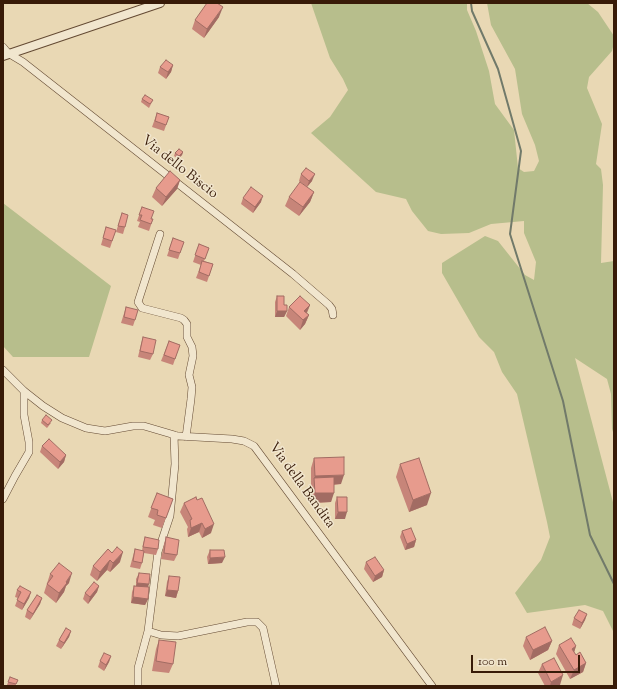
<!DOCTYPE html>
<style>
body{margin:0}
#map{position:relative;width:617px;height:689px;overflow:hidden;background:#e9d8b4;font-family:"Sorts Mill Goudy",serif}
canvas{display:block}
.frame{position:absolute;inset:0;border:4px solid #381b08;pointer-events:none}
.scale{position:absolute;left:471px;top:655px;width:109px;height:18px;box-sizing:border-box;border:2px solid #381b08;border-top:0;padding-left:5px;font-size:12px;line-height:14px;white-space:nowrap;color:#381b08;-webkit-text-stroke:3px #f1e6ce;paint-order:stroke}
</style>
<div id="map">
<canvas width="617" height="689"></canvas>
<div class="frame"></div>
<div class="scale">100 m</div>
</div>
<script>
const g = document.querySelector('canvas').getContext('2d');
g.lineJoin = 'round';
function paint(path, color) {
  g.fillStyle = color;
  g.fill(path, 'evenodd');
}
function toPath(rows) {
  const path = new Path2D();
  for (const r of rows) {
    path.moveTo(r[0], r[1]);
    for (let i = 2; i < r.length; i += 2) path.lineTo(r[i], r[i + 1]);
  }
  return path;
}
function trace(path, color, width, dash) {
  g.strokeStyle = color;
  g.lineWidth = width;
  g.lineCap = dash ? 'butt' : 'round';
  g.setLineDash(dash || []);
  g.stroke(path);
}
function label(font, color, halo, rows, align = 'center') {
  g.font = font + ' "Sorts Mill Goudy",serif';
  g.lineWidth = 3;
  g.setLineDash([]);
  g.textBaseline = 'middle';
  g.strokeStyle = halo;
  g.fillStyle = color;
  for (const [text, x, y, turn = 0] of rows) {
    g.save();
    g.translate(x, y);
    g.rotate((+turn || 0) * Math.PI / 180);
    g.textAlign = isNaN(turn) ? turn : align;
    if (halo) g.strokeText(text, 0, 0);
    g.fillText(text, 0, 0);
    g.restore();
  }
}
paint(toPath([
 [311,3,467,3,467,10,476,31,489,71,495,104,514,130,518,168,524,172,534,171,539,161,535,145,522,114,515,69,491,25,487,3,587,3,598,12,614,36,614,43,612,51,589,77,587,88,602,124,596,164,601,169,603,185,601,263,614,261,614,435,612,429,611,394,607,379,575,358,614,506,614,633,603,611,585,605,527,613,515,593,541,560,550,537,547,522,517,394,502,372,494,352,479,337,442,273,442,263,485,236,498,241,525,275,534,280,536,262,524,233,524,221,491,224,469,233,441,234,428,231,412,211,406,199,376,192,311,133,330,117,348,90,343,79,330,58],
 [3,203,111,286,89,357,13,357,3,346]
]), '#b7be8c');
trace(toPath([
 [471,3,472,11,498,69,521,151,510,234,563,401,590,535,614,584]
]), '#717a6a', 2);
const minor = toPath([
 [3,47,8,53,23,62,293,274,329,305,332,309,333,315],
 [160,234,138,302,142,308,181,318,184,320,187,324,187,337,192,347,193,356,189,375,192,387,191,399,186,437],
 [3,370,24,391,43,406,62,418,86,428,105,431,133,426,144,426,178,436,232,439,244,441,254,446,432,686],
 [3,499,15,476,29,452,29,442,24,415,24,391],
 [148,631,161,635,178,636,247,622,257,622,263,628,276,686],
 [138,686,138,668,148,631,158,552,170,516,175,464,174,435]
]);
const tertiary = toPath([
 [3,56,160,3]
]);
trace(minor, '#644a33', 8);
trace(tertiary, '#644a33', 10);
trace(minor, '#f1e6ce', 7);
trace(tertiary, '#f1e6ce', 8);
paint(toPath([
 [219,17,204,38,192,29,195,20],
 [173,65,171,72,166,79,158,73,160,67],
 [142,99,153,100,149,108,141,102],
 [157,113,169,117,164,131,152,127],
 [183,152,182,155,178,159,174,156,175,153],
 [301,174,312,181,307,187,299,181],
 [180,180,177,189,162,206,152,197,156,188],
 [314,192,310,202,299,216,285,206,289,197],
 [243,198,261,202,253,213,241,204],
 [142,207,151,219,153,219,149,231,138,227,140,222,137,221],
 [122,213,125,227,123,234,116,232],
 [106,227,116,230,110,248,101,245],
 [173,238,184,242,178,259,167,256],
 [199,244,209,248,204,261,213,264,207,282,196,278,201,265,193,262],
 [277,296,287,311,284,317,275,317,275,302],
 [310,305,307,313,309,315,305,324,300,330,286,316,289,307],
 [126,307,135,320,133,326,121,323],
 [143,337,153,354,150,360,138,357,141,344],
 [169,341,180,345,173,365,161,361],
 [42,420,51,423,47,428,41,423],
 [42,446,66,455,64,462,58,469,40,452],
 [314,458,341,484,334,485,331,502,311,503,311,468],
 [400,464,427,505,409,512,396,477],
 [157,493,173,499,162,528,153,525,155,520,148,517],
 [196,497,211,533,202,538,199,532,188,537,187,529,188,527,180,512,184,503],
 [337,497,345,519,335,519,335,503],
 [402,531,416,540,414,547,405,550,400,537],
 [145,537,158,549,156,555,144,553,142,563,140,569,130,567,133,556,135,549,142,551,143,544],
 [166,537,177,555,174,561,161,559,164,544],
 [108,549,120,562,110,572,107,570,97,581,90,575,93,566],
 [210,550,222,563,208,564,207,557],
 [366,562,384,570,382,577,373,582,364,569],
 [139,573,148,587,148,599,145,605,131,603,132,592,134,586,136,586,136,579],
 [50,574,69,583,66,586,64,592,56,603,44,593],
 [169,576,178,591,176,598,165,596,167,582],
 [99,586,97,592,88,604,83,599,85,593],
 [17,590,31,592,29,598,22,610,15,606,18,598,15,597],
 [42,598,40,604,30,620,25,617,27,610],
 [587,614,585,620,580,629,572,625,574,618],
 [71,631,69,637,61,649,56,646,59,640],
 [526,637,552,641,548,650,530,660,523,646],
 [159,640,173,664,169,673,152,671,156,649],
 [559,645,576,646,574,652,576,655,586,663,583,672,570,679,556,654],
 [111,656,109,662,104,671,98,667,100,661],
 [542,664,560,685,557,686,545,686,538,673],
 [10,677,18,680,15,686,11,686,7,685]
]), '#c78579');
paint(toPath([
 [223,7,219,17,204,38,207,29],
 [173,65,171,72,166,79,168,72],
 [183,152,182,155,178,159,179,156],
 [315,174,312,181,307,187,309,181],
 [180,180,177,189,162,206,166,197],
 [314,192,310,202,299,216,303,207],
 [263,196,261,202,253,213,255,207],
 [310,305,306,314,304,311],
 [277,311,287,311,284,317,275,317],
 [309,315,305,324,300,330,303,320],
 [66,455,64,462,58,469,60,462],
 [344,475,341,484,314,485,314,478,315,476],
 [315,493,334,493,331,502,311,503],
 [431,493,427,505,409,512,413,500],
 [338,512,347,512,345,519,335,519],
 [202,523,199,532,188,537,191,528],
 [214,524,211,533,202,538,205,529],
 [416,540,414,547,405,550,407,544],
 [123,552,120,562,110,572,113,563],
 [225,557,222,563,208,564,210,558],
 [110,560,107,570,97,581,100,572],
 [384,570,382,577,373,582,375,576],
 [72,573,69,583,66,586,64,592,56,603,59,593,66,582],
 [137,583,149,584,147,590,135,589],
 [99,586,97,592,88,604,90,597],
 [167,590,178,591,176,598,165,596],
 [31,592,29,598,22,610,24,604],
 [133,597,148,599,145,605,131,603],
 [42,598,40,604,30,620,33,614],
 [587,614,585,620,580,629,582,623],
 [71,631,69,637,61,649,64,643],
 [552,641,548,650,530,660,533,650],
 [576,646,573,656,572,649],
 [111,656,109,662,104,671,106,665],
 [586,663,583,672,570,679,574,670],
 [563,675,560,685,557,686,550,686,551,682]
]), '#a26c63');
const building = toPath([
 [207,3,217,3,223,7,207,29,195,20,207,3],
 [166,60,173,65,168,72,160,67,166,60],
 [145,95,153,100,150,104,142,99,145,95],
 [157,113,169,117,166,125,155,121,157,113],
 [179,149,183,152,179,156,175,153,179,149],
 [306,168,315,174,309,181,301,174,306,168],
 [170,171,180,180,166,197,156,188,170,171],
 [300,182,314,192,303,207,289,197,300,182],
 [251,187,263,196,255,207,243,198,251,187],
 [142,207,154,211,151,219,153,219,151,224,140,220,142,215,139,215,142,207],
 [122,213,128,215,125,227,118,226,122,213],
 [106,227,116,230,112,241,103,238,106,227],
 [173,238,184,242,180,253,169,250,173,238],
 [199,244,209,248,205,259,195,255,199,244],
 [202,261,213,264,209,276,199,272,202,261],
 [277,296,284,296,284,305,287,305,287,311,277,311,277,296],
 [300,296,310,305,304,311,309,315,303,320,289,307,300,296],
 [126,307,138,310,135,320,124,317,126,307],
 [143,337,156,340,153,354,140,351,143,337],
 [169,341,180,345,175,359,164,355,169,341],
 [46,415,52,420,48,425,42,420,46,415],
 [49,439,66,455,60,462,42,446,49,439],
 [344,457,344,475,315,476,314,458,344,457],
 [419,458,431,493,413,500,400,464,419,458],
 [334,477,334,493,315,493,314,478,334,477],
 [157,493,173,499,166,518,157,515,158,510,151,508,157,493],
 [196,497,197,500,202,498,214,524,205,529,202,523,191,528,190,520,192,519,184,503,196,497],
 [337,497,347,497,347,512,338,512,337,497],
 [411,528,416,540,407,544,402,531,411,528],
 [145,537,159,540,158,549,143,547,145,537],
 [166,537,179,540,177,555,164,553,166,537],
 [117,547,123,552,113,563,110,560,100,572,93,566,108,549,112,553,117,547],
 [135,549,144,551,142,563,133,561,135,549],
 [210,550,224,550,225,557,210,558,210,550],
 [375,557,384,570,375,576,366,562,375,557],
 [59,563,72,573,66,582,67,583,59,593,47,584,53,576,50,574,59,563],
 [139,573,150,574,149,584,137,583,139,573],
 [169,576,180,577,178,591,167,590,169,576],
 [94,582,99,586,90,597,85,593,94,582],
 [20,586,31,592,24,604,17,600,21,592,17,590,20,586],
 [134,586,149,587,148,599,133,597,134,586],
 [37,595,42,598,33,614,27,610,37,595],
 [579,610,587,614,582,623,574,618,579,610],
 [545,627,552,641,533,650,526,637,545,627],
 [66,628,71,631,64,643,59,640,66,628],
 [571,638,576,646,572,649,576,655,580,652,586,663,574,670,559,645,571,638],
 [159,640,176,642,173,664,156,661,159,640],
 [104,653,111,656,106,665,100,661,104,653],
 [554,658,563,675,551,682,542,664,554,658],
 [10,677,18,680,16,684,8,682,10,677]
]);
paint(building, '#e79b8d');
trace(building, '#a26c63', 1);
label('14px', '#381b08', '#f1e6ce', [
 ["Via dello Biscio",179,168,38],
 ["Via della Bandita",301,486,54]
]);
</script>
